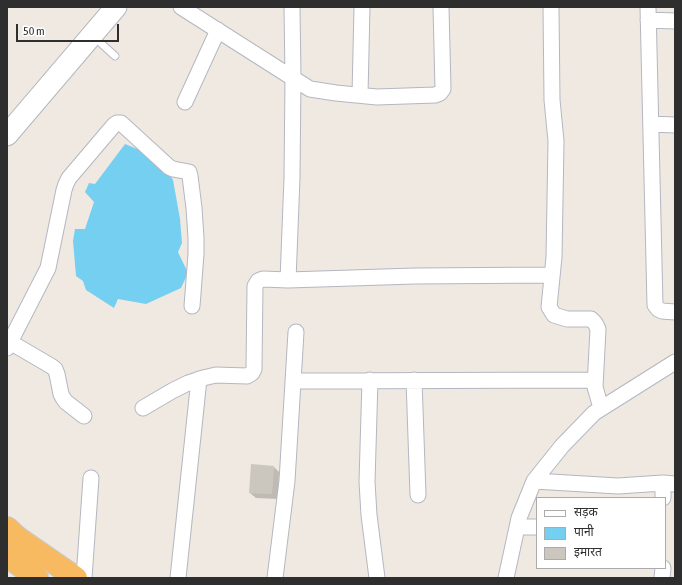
<!DOCTYPE html>
<meta charset="utf-8">
<style>
body{margin:0}
#map{position:relative;width:682px;height:585px;overflow:hidden;background:#efe9e1;font-family:"Asap Condensed","Noto Sans Devanagari",sans-serif}
canvas{display:block}
.frame{position:absolute;inset:0;border:8px solid #2e2e2e;pointer-events:none}
.legend{position:absolute;left:536px;top:497px;width:130px;height:72px;box-sizing:border-box;background:#fff;border:1px solid #ababab;margin:0;padding:5px 7px;list-style:none;font-size:12px;color:#2e2e2e}
.legend li{display:flex;align-items:center;gap:8px;height:20px}
.legend b{width:20px;border:1px solid #ababab}
.scale{position:absolute;left:16px;top:24px;width:103px;height:18px;box-sizing:border-box;border:2px solid #2e2e2e;border-top:0;padding-left:5px;font-size:12px;line-height:14px;white-space:nowrap;color:#2e2e2e;-webkit-text-stroke:3px #fff;paint-order:stroke}
</style>
<div id="map">
<canvas width="682" height="585"></canvas>
<div class="frame"></div>
<ul class="legend">
<li><b style="height:5px;background:#fff"></b>सड़क</li>
<li><b style="height:11px;background:#75cff0"></b>पानी</li>
<li><b style="height:11px;background:#cbc7bf"></b>इमारत</li>
</ul>
<div class="scale">50 m</div>
</div>
<script>
const g = document.querySelector('canvas').getContext('2d');
g.lineJoin = 'round';
function paint(path, color) {
  g.fillStyle = color;
  g.fill(path, 'evenodd');
}
function toPath(rows) {
  const path = new Path2D();
  for (const r of rows) {
    path.moveTo(r[0], r[1]);
    for (let i = 2; i < r.length; i += 2) path.lineTo(r[i], r[i + 1]);
  }
  return path;
}
function trace(path, color, width, dash) {
  g.strokeStyle = color;
  g.lineWidth = width;
  g.lineCap = dash ? 'butt' : 'round';
  g.setLineDash(dash || []);
  g.stroke(path);
}
paint(toPath([
 [125,144,159,158,173,180,180,219,182,243,178,252,188,273,181,288,146,304,118,299,114,308,86,290,83,281,76,276,73,241,75,229,85,229,94,202,85,192,89,183,95,184]
]), '#75cff0');
paint(toPath([
 [274,467,279,472,278,499,256,498,250,493]
]), '#0003');
paint(toPath([
 [251,464,274,466,272,494,249,493]
]), '#cbc7bf');
const service = toPath([
 [93,36,115,56]
]);
const minor = toPath([
 [181,7,310,89,336,93,377,97,435,95,440,93,443,89,441,7],
 [551,7,552,100,556,141,554,257,549,307,554,315,567,319,591,319,595,323,598,329,595,387,601,408],
 [648,7,655,305,658,309,662,311,675,312],
 [648,20,675,21],
 [360,95,362,7],
 [185,102,218,30],
 [651,124,675,125],
 [288,280,292,178,293,78,292,7],
 [10,342,51,366,55,369,57,374,61,394,63,398,66,402,84,416],
 [7,348,48,268,64,190,66,184,69,178,114,125,117,123,121,123,169,167,173,169,189,172,190,176,194,208,196,238,196,254,192,306],
 [370,380,367,482,369,515,377,578],
 [414,380,418,495],
 [293,381,595,380],
 [143,408,172,391,188,383,203,378,216,375,247,376,252,373,254,369,255,286,258,281,263,279,288,280,415,276,552,275],
 [534,481,618,486,663,483,675,484],
 [663,498,663,483],
 [517,527,537,527],
 [84,578,91,478],
 [178,578,199,379],
 [275,578,287,481,296,332],
 [506,578,519,518,534,481,562,446,594,413,675,362],
 [662,578,663,568]
]);
const secondary = toPath([
 [7,135,116,7]
]);
const trunk = toPath([
 [7,528,18,538,76,578],
 [7,556,37,578]
]);
trace(service, '#b4b7c1', 9);
trace(minor, '#b4b7c1', 17);
trace(secondary, '#b4b7c1', 23);
trace(trunk, '#c9c9c9', 24);
trace(service, '#fff', 7);
trace(minor, '#fff', 15);
trace(secondary, '#fff', 21);
trace(trunk, '#f8ba60', 22);
</script>
